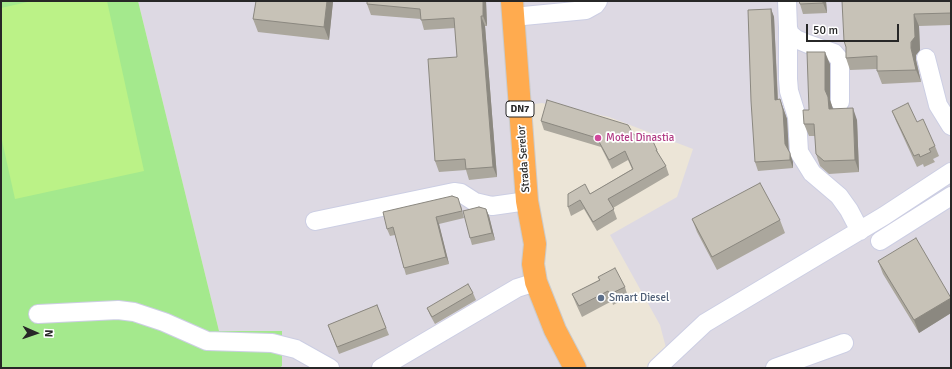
<!DOCTYPE html>
<style>
body{margin:0}
#map{position:relative;width:952px;height:369px;overflow:hidden;background:#ece5d7;font-family:Signika,sans-serif}
canvas{display:block}
.frame{position:absolute;inset:0;border:2px solid #272727;pointer-events:none}
.north{position:absolute;left:16px;top:313px;width:40px;height:40px;-webkit-text-stroke:3px #fff;paint-order:stroke;rotate:92deg;font-size:11px;font-weight:700;line-height:16px;text-align:center;color:#272727}
.north::after{content:'';display:block;margin:auto;width:14px;height:18px;background:#272727;clip-path:polygon(50% 0,100% 100%,50% 72%,0 100%)}
.scale{position:absolute;left:806px;top:24px;width:93px;height:18px;box-sizing:border-box;border:2px solid #272727;border-top:0;padding-left:5px;font-size:12px;line-height:14px;white-space:nowrap;color:#272727;-webkit-text-stroke:3px #fff;paint-order:stroke}
</style>
<div id="map">
<canvas width="952" height="369"></canvas>
<div class="frame"></div>
<div class="north">N</div>
<div class="scale">50 m</div>
</div>
<script>
const g = document.querySelector('canvas').getContext('2d');
g.lineJoin = 'round';
function paint(path, color) {
  g.fillStyle = color;
  g.fill(path, 'evenodd');
}
function toPath(rows) {
  const path = new Path2D();
  for (const r of rows) {
    path.moveTo(r[0], r[1]);
    for (let i = 2; i < r.length; i += 2) path.lineTo(r[i], r[i + 1]);
  }
  return path;
}
function trace(path, color, width, dash) {
  g.strokeStyle = color;
  g.lineWidth = width;
  g.lineCap = dash ? 'butt' : 'round';
  g.setLineDash(dash || []);
  g.stroke(path);
}
function label(font, color, halo, rows, align = 'center') {
  g.font = font + ' Signika,sans-serif';
  g.lineWidth = 3.5;
  g.setLineDash([]);
  g.textBaseline = 'middle';
  g.strokeStyle = halo;
  g.fillStyle = color;
  for (const [text, x, y, turn = 0] of rows) {
    g.save();
    g.translate(x, y);
    g.rotate((+turn || 0) * Math.PI / 180);
    g.textAlign = isNaN(turn) ? turn : align;
    if (halo) g.strokeText(text, 0, 0);
    g.fillText(text, 0, 0);
    g.restore();
  }
}
paint(toPath([
 [138,1,951,1,951,368,661,368,669,359,660,325,610,235,677,197,693,149,609,117,542,103,511,107,514,150,567,368,279,368,282,366,282,331,219,331]
]), '#ddd9e3');
paint(toPath([
 [1,1,138,1,219,331,282,331,282,366,279,368,1,368]
]), '#a4e98d');
paint(toPath([
 [32,1,107,1,144,171,15,199,1,136,1,8]
]), '#bbf287');
const minor = toPath([
 [787,1,788,28,790,34,796,39,808,44,834,53,840,60,840,102],
 [513,17,586,10,595,5,598,1],
 [788,28,788,79,789,91,797,117,799,152,812,173,839,196,849,210,860,231],
 [926,58,938,105,951,126],
 [315,221,454,192,461,193,475,202,492,206,527,201],
 [880,241,951,196],
 [38,314,118,310,134,312,164,322,207,341,272,343,296,349,330,368],
 [381,368,517,288,536,282],
 [657,368,705,323,884,216,951,172],
 [775,368,844,343]
]);
const highway = toPath([
 [512,1,527,201,535,244,533,264,536,282,555,330,575,368]
]);
trace(minor, '#cccee3', 20);
trace(highway, '#cbcbcb', 24);
trace(minor, '#fff', 18);
trace(highway, '#ffab4f', 22);
paint(toPath([
 [256,1,333,1,329,40,258,32,253,19],
 [486,1,487,26,485,26,497,177,469,180,466,170,439,172,435,161,457,57,455,28,424,30,421,19,371,15,367,4],
 [799,1,826,1,827,13,803,14,800,4],
 [842,1,951,1,951,25,919,26,920,50,916,55,916,60,921,82,882,84,877,71,877,69,850,70,846,58,846,47],
 [771,9,774,17,778,99,783,108,787,119,788,151,793,162,793,168,758,171,755,162],
 [830,64,830,100,833,109,857,120,859,172,829,174,820,166,816,154,815,136,809,136,804,124],
 [892,111,917,122,935,146,939,156,933,159,935,162,924,167,923,164,917,167,896,121],
 [541,121,644,138,657,150,659,155,666,166,669,175,613,208,617,219,597,231,584,209,571,216,568,207,632,169,628,160,612,169,601,147,544,130],
 [461,206,464,218,439,224,449,264,406,275,404,268,395,235,390,236,387,229],
 [486,209,489,216,495,240,472,245,470,238],
 [692,219,780,220,785,233,717,270,697,232],
 [878,261,951,297,951,313,919,333,883,274],
 [598,277,625,287,628,297,613,305,612,301,582,317,576,304,572,294,599,280],
 [473,293,476,300,435,324,430,315,427,308],
 [377,305,389,335,339,354,328,325]
]), '#aba79d');
paint(toPath([
 [327,1,333,1,333,2,329,40,324,27],
 [483,1,486,1,487,26,483,16],
 [823,1,826,1,827,13,823,3],
 [771,9,774,17,778,108,775,100],
 [914,14,919,26,920,50,916,55,916,60,921,82,916,70,911,48],
 [481,16,485,26,497,177,493,167],
 [825,52,830,64,830,100,833,109,829,109,825,90],
 [780,99,787,119,789,153,785,144],
 [853,108,857,120,859,172,855,160],
 [790,153,793,162,793,168,790,160],
 [486,209,489,216,495,240,492,233],
 [436,217,439,224,449,264,446,257],
 [951,298,951,313,919,333,914,320]
]), '#8b8880');
const building = toPath([
 [256,1,327,1,324,27,253,19,256,1],
 [367,1,483,1,483,16,481,16,493,167,466,169,465,159,435,161,428,59,457,57,454,18,421,20,420,9,367,4,367,1],
 [799,1,823,1,823,3,800,4,799,1],
 [842,1,951,1,951,13,914,14,915,37,911,42,911,48,916,70,877,71,877,56,846,58,846,47,844,41,842,1],
 [771,9,775,100,780,99,783,110,785,144,790,153,790,160,755,162,751,101,748,10,771,9],
 [807,52,825,52,825,90,828,97,829,109,853,108,855,160,824,161,816,154,814,124,804,124,803,110,809,110,807,52],
 [547,100,628,125,634,135,641,132,644,138,650,135,657,150,656,150,666,166,608,199,614,209,593,222,580,200,568,207,568,194,585,184,590,194,633,169,625,151,609,160,597,138,541,121,547,100],
 [908,103,917,122,923,119,935,146,929,149,931,152,920,157,919,154,914,156,892,111,908,103],
 [760,183,780,220,712,257,692,219,760,183],
 [452,196,458,198,462,211,436,217,446,257,404,268,393,227,387,229,383,212,452,196],
 [479,207,486,209,492,233,470,238,463,211,479,207],
 [916,238,951,298,914,320,878,261,916,238],
 [615,268,625,287,610,294,608,291,579,306,572,294,600,280,598,277,615,268],
 [468,284,473,293,432,317,427,308,468,284],
 [377,305,386,328,337,347,328,325,377,305]
]);
paint(building, '#c7c2b7');
trace(building, '#8b8880', 1);
for (const [x, y, r, color] of [
 [598,138,4,"#d1479c"],
 [601,298,4,"#5c6f8a"]
]) {
  const dot = new Path2D();
  dot.arc(x, y, r, 0, 2 * Math.PI);
  g.fillStyle = color;
  g.fill(dot);
  trace(dot, '#fff', 1.5);
}
for (const [x, y, w] of [
 [520,109,28]
]) {
  const box = new Path2D();
  box.roundRect(x - w / 2, y - 8, w, 16, 3);
  g.fillStyle = '#fff';
  g.fill(box);
  trace(box, '#272727', 1);
}
label('bold 10px', '#272727', null, [
 ["DN7",520,109]
]);
label('11px', '#b23c85', '#fff', [
 ["Motel Dinastia",606,138]
], 'left');
label('11px', '#272727', '#fff', [
 ["Strada Serelor",524,159,-94]
]);
label('11px', '#4e5e75', '#fff', [
 ["Smart Diesel",609,298]
], 'left');
</script>
